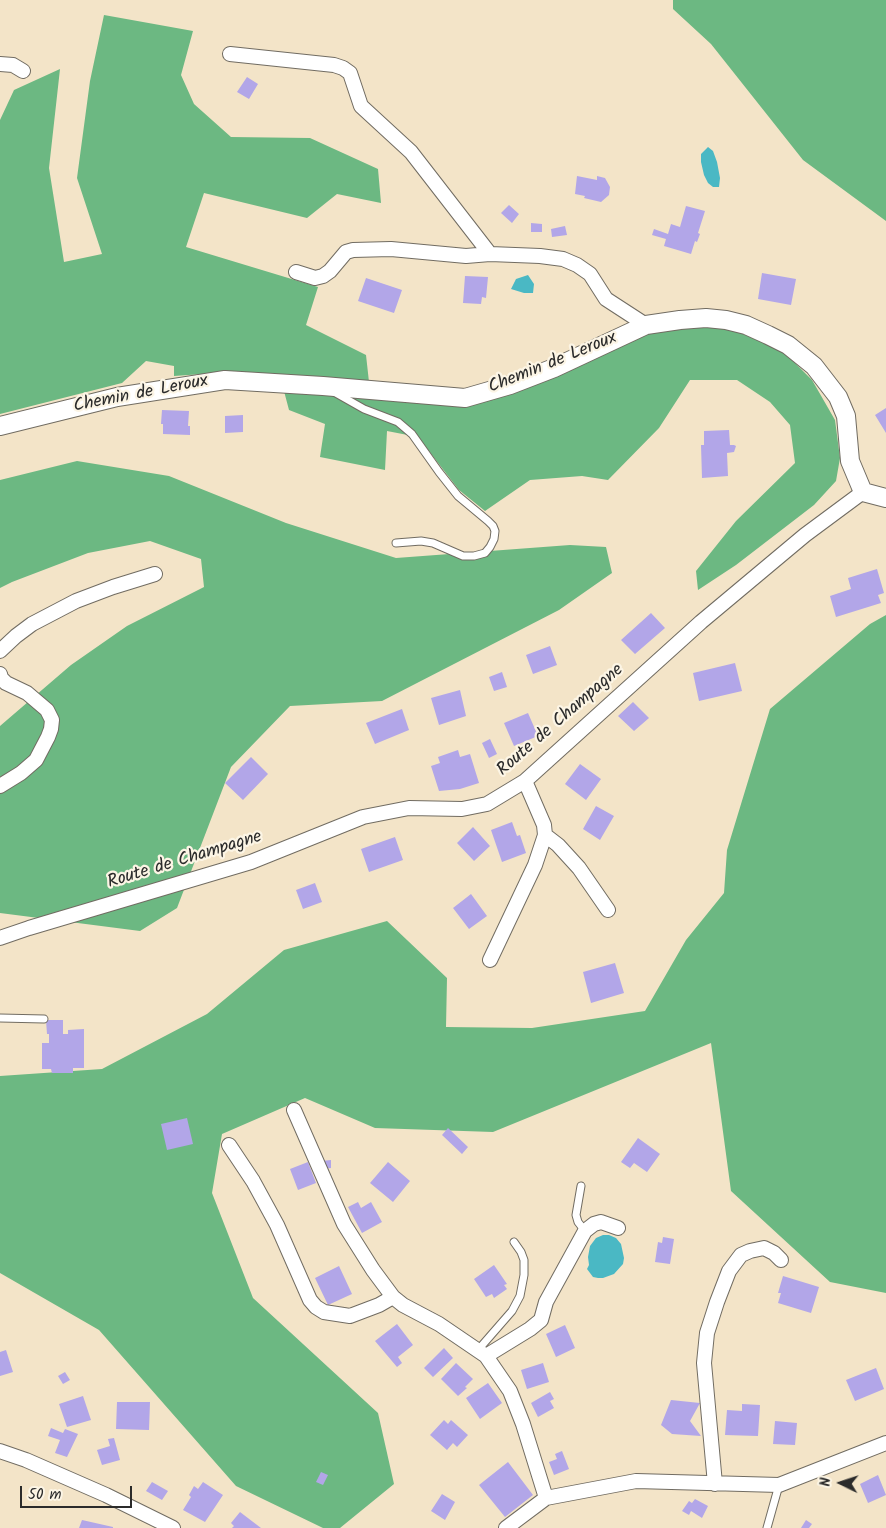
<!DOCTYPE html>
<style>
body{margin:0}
#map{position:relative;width:886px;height:1528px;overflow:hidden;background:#f3e4c8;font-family:Kalam,sans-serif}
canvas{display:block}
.north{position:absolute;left:816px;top:1458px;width:50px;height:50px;-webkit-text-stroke:4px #fcf5e5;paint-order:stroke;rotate:274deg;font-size:14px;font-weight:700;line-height:20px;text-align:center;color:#2b2b2b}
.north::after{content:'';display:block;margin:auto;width:18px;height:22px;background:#2b2b2b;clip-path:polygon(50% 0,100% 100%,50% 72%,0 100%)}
.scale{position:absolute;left:20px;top:1486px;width:112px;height:22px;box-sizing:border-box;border:2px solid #2b2b2b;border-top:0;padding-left:6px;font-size:15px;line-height:18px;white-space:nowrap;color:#2b2b2b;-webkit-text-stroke:4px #fcf5e5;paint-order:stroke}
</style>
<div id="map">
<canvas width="886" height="1528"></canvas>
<div class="north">N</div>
<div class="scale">50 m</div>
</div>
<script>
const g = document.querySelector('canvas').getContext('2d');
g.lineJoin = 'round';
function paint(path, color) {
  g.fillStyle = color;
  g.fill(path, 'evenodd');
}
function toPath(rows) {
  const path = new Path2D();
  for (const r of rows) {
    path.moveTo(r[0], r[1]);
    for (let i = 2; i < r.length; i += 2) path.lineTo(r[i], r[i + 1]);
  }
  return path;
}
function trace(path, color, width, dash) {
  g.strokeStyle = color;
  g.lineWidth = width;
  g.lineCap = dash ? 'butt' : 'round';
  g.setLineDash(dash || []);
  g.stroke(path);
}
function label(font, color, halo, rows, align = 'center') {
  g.font = font + ' Kalam,sans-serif';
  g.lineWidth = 4.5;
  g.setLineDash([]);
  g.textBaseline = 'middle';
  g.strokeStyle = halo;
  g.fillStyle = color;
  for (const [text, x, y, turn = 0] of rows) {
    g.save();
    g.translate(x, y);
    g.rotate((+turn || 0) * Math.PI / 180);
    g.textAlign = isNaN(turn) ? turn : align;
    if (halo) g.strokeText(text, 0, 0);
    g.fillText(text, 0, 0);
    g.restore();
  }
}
paint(toPath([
 [673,0,886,0,886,221,803,160,711,44,673,9],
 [104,15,193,31,181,75,194,104,231,137,310,138,378,169,381,203,337,194,307,218,204,193,186,247,318,287,306,325,366,355,369,382,465,404,646,331,700,324,734,330,784,352,812,380,835,420,840,458,836,481,814,505,736,565,698,590,696,571,736,521,795,463,790,425,770,402,737,380,690,380,659,428,608,480,582,476,530,480,485,511,459,490,418,437,387,431,385,470,320,457,325,424,289,410,280,376,232,372,174,376,174,366,146,361,122,383,0,414,0,120,14,90,60,69,49,168,64,262,102,254,77,178,90,81],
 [77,461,169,476,286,523,396,558,570,545,606,547,612,573,559,610,382,701,290,706,231,767,177,908,140,931,0,913,0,726,71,665,127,626,204,587,201,559,150,541,88,553,12,582,0,588,0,480],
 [886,615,886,1293,830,1282,731,1191,711,1043,493,1132,375,1128,305,1098,222,1134,212,1193,253,1298,378,1413,394,1484,340,1528,323,1528,236,1486,99,1330,0,1273,0,1076,102,1069,207,1014,284,950,387,921,447,978,446,1027,532,1028,645,1011,686,940,724,893,727,850,770,709,870,624]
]), '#6cb882');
paint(toPath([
 [708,147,713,151,717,162,720,178,719,187,713,187,708,183,704,175,701,162,701,154],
 [528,275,534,284,533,293,524,293,511,289,516,279],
 [603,1235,609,1235,616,1238,621,1244,624,1258,623,1264,614,1274,603,1278,598,1278,593,1277,587,1269,589,1265,588,1257,590,1246,596,1238]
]), '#4ab8c4');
paint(toPath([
 [247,77,258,84,249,99,237,92],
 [577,176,597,180,597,176,605,178,610,187,609,195,601,202,584,198,585,196,575,194],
 [509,205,519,214,512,223,501,213],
 [686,206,705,211,698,233,700,234,697,242,695,241,691,254,664,246,666,239,652,235,654,229,668,234,671,224,680,227],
 [531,223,542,224,542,232,531,232],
 [565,226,567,235,552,237,551,229],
 [762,273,796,279,791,305,758,299],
 [465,276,488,277,486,298,482,297,481,304,463,303],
 [366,278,402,290,394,313,358,301],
 [886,408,886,433,875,415],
 [162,410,189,411,188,426,190,426,190,435,163,434,163,424,161,424],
 [243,415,243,432,225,433,225,416],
 [729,430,730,445,734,445,736,446,734,452,727,453,728,476,702,478,701,445,704,445,704,431],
 [877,569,884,593,878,595,881,603,836,617,830,596,851,589,848,578],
 [651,613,665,628,635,654,621,640],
 [550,646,557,665,533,674,526,655],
 [735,663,742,691,699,701,693,673],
 [502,672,507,687,494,691,489,677],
 [460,690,466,716,439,725,431,698],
 [633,702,649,718,634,731,618,716],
 [402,709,409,730,375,744,366,723],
 [528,713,538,736,514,746,504,723],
 [490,739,497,754,489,758,482,743],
 [458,750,460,757,470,754,479,783,460,789,439,791,431,766,440,763,438,757],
 [251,757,268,774,243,800,225,783],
 [580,764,601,779,586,800,565,784],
 [596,806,614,816,600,840,583,829],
 [512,822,517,836,520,835,526,853,502,862,491,830],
 [473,827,490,846,474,861,457,843],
 [395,837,403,860,369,872,361,849],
 [315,883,322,902,303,909,296,890],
 [471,894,487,916,469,929,453,908],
 [615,963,624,993,591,1003,583,972],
 [46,1020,63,1020,63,1034,68,1034,68,1030,84,1029,84,1068,73,1068,73,1073,52,1073,51,1069,42,1069,42,1043,49,1043,49,1034,47,1034],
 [187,1118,193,1144,167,1150,161,1124],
 [448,1128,468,1147,462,1154,442,1135],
 [638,1138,660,1154,647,1172,634,1163,630,1168,621,1162],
 [331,1160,331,1168,323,1169,321,1161],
 [308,1162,316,1183,298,1190,290,1169],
 [388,1162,410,1181,393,1202,370,1183],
 [358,1202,361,1208,371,1202,382,1222,362,1233,348,1207],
 [663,1237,674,1239,670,1264,655,1262,658,1242,662,1243],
 [494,1265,507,1284,504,1285,507,1289,494,1298,492,1294,486,1297,474,1279],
 [339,1266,352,1294,328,1305,315,1278],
 [783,1276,819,1287,811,1313,778,1303,781,1293,778,1293],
 [397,1324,413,1345,398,1357,402,1363,397,1367,375,1341],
 [565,1325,575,1348,556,1357,546,1334],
 [444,1348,453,1358,433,1377,424,1368],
 [6,1350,13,1372,0,1376,0,1352],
 [456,1363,473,1379,465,1387,467,1388,458,1396,441,1379],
 [543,1363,549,1382,527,1389,521,1370],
 [876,1368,884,1389,855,1401,846,1380],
 [65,1372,70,1380,63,1384,58,1376],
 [488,1383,502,1403,480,1419,466,1398],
 [550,1392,554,1399,550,1401,554,1408,538,1417,531,1403],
 [83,1396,91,1420,67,1427,59,1404],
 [671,1400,700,1403,690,1421,701,1436,672,1434,661,1425],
 [117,1402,150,1402,149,1430,116,1429],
 [742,1404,760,1405,758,1436,725,1435,727,1410,742,1411],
 [444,1420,448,1424,451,1420,468,1435,457,1447,453,1443,447,1450,430,1435],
 [775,1421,797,1423,795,1445,773,1444],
 [51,1428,63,1433,65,1429,78,1434,67,1457,55,1453,60,1440,48,1436],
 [114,1438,120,1460,102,1465,97,1450,110,1446,108,1439],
 [562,1451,569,1469,554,1475,549,1462,557,1459,555,1454],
 [508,1462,533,1495,505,1517,479,1485],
 [321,1472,328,1475,323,1485,316,1482],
 [878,1475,886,1495,868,1503,860,1484],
 [152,1482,168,1491,162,1500,146,1491],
 [203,1482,223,1495,205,1522,183,1510,191,1497,189,1495,194,1486,198,1489],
 [442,1494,455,1502,445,1520,431,1511],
 [695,1499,708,1506,702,1518,691,1511,689,1515,682,1511,689,1501,692,1503],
 [240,1512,261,1528,232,1528,234,1526,231,1523],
 [82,1520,113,1527,113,1528,79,1528],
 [806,1520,812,1524,809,1528,801,1528]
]), '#b2a6e8');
const service = toPath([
 [334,392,364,409,398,422,412,434,439,472,458,496,488,521,493,526,495,531,494,539,490,547,485,553,474,556,463,556,433,543,421,541,396,543],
 [0,1018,44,1019],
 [581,1186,576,1215,578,1222,585,1231],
 [478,1350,512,1311,520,1296,524,1275,524,1260,521,1252,514,1242],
 [767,1528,779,1485]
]);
const minor = toPath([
 [230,54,334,65,343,68,350,73,361,106,411,152,490,254,466,256,391,249,353,250,346,252,330,271,323,276,315,278,296,272],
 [0,64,13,65,23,71],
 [490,254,540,256,563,259,577,265,590,274,606,299,646,325],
 [0,651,16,636,32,624,76,601,113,587,155,574],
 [0,674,1,678,6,683,27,693,47,710,52,720,51,729,48,737,36,760,21,773,0,786],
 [545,835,558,845,579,868,608,910],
 [0,938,29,928,251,862,363,817,409,808,462,809,487,804,525,781,701,622,805,535,863,492],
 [490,960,535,865,545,835,544,825,525,781],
 [294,1110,344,1224,373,1270,393,1297,403,1305,439,1324,486,1356,510,1391,523,1424,546,1498],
 [229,1145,253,1181,277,1225,310,1300,316,1307,324,1312,350,1316,379,1305,393,1297],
 [486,1356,530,1329,541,1320,546,1302,585,1231,594,1224,601,1222,618,1228],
 [0,1451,26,1460,106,1495,173,1528],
 [715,1484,704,1363,707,1333,717,1302,729,1271,741,1255,750,1251,764,1248,774,1253,781,1260],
 [506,1528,546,1498,636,1481,779,1485,886,1443]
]);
const tertiary = toPath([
 [0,426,117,397,225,380,323,386,465,398,510,385,554,368,646,325,680,320,706,318,726,320,746,325,768,335,788,345,814,366,838,397,846,416,850,461,863,492,886,498]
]);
trace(service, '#716c62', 9);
trace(minor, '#716c62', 16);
trace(tertiary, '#716c62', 20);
trace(service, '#fff', 7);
trace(minor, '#fff', 14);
trace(tertiary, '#fff', 18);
label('18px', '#2b2b2b', '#fcf5e5', [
 ["Chemin de Leroux",553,364,-22],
 ["Chemin de Leroux",141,395,-11],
 ["Route de Champagne",561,721,-41],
 ["Route de Champagne",185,861,-17]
]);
</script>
